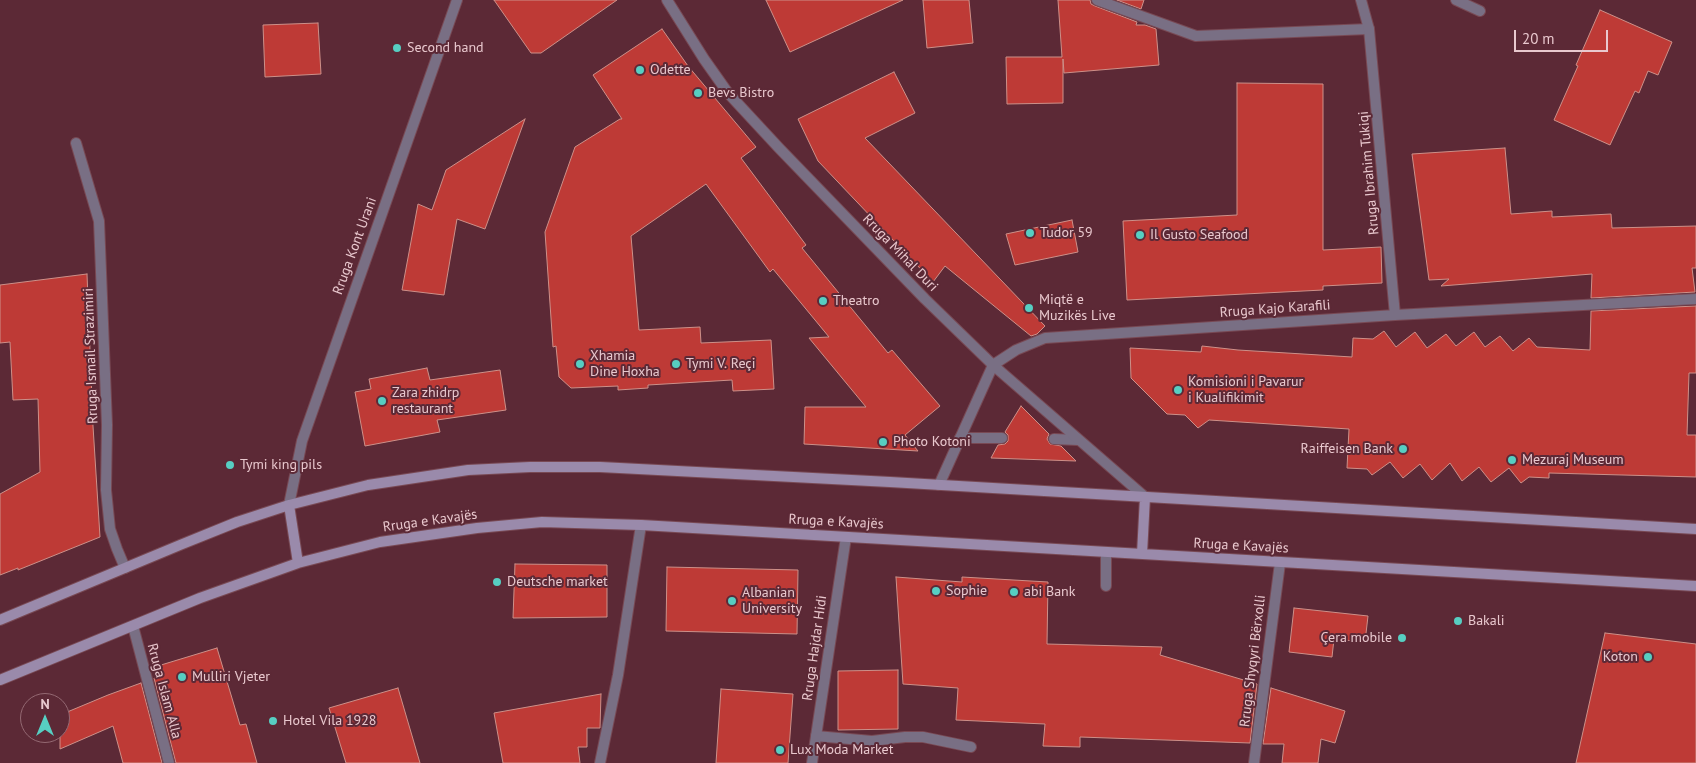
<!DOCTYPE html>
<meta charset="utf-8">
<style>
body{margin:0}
#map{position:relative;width:1696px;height:763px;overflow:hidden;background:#5c2936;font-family:"PT Sans",sans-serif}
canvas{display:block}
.north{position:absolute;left:20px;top:693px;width:50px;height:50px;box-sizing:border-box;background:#5c2936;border:1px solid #946973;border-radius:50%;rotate:0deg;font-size:14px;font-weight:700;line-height:20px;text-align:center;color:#e9c8ce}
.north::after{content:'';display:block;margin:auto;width:18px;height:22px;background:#57cec2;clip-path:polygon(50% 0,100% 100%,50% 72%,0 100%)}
.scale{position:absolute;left:1514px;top:30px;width:94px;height:22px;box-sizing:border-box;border:2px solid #e9c8ce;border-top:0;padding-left:6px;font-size:15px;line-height:18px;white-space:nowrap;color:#e9c8ce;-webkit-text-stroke:4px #5c2936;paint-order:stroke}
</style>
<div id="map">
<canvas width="1696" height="763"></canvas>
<div class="north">N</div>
<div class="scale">20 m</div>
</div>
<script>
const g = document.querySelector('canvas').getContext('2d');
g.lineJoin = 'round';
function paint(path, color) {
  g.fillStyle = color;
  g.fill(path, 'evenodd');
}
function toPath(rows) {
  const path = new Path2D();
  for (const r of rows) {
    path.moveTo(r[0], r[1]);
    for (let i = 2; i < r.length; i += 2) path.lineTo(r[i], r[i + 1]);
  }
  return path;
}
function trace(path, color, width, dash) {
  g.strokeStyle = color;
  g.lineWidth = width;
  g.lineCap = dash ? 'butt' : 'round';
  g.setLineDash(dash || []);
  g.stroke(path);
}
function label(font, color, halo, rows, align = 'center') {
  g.font = font + ' "PT Sans",sans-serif';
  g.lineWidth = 4;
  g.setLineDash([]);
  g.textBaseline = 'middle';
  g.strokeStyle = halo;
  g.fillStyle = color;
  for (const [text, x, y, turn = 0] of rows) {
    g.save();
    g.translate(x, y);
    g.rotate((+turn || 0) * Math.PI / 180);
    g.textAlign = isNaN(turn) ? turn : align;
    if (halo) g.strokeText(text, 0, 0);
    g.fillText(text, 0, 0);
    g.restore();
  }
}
const building = toPath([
 [494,0,617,0,541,53,531,53,494,0],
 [766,0,903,0,790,52,766,0],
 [923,0,969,0,973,43,927,48,923,0],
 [1058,0,1090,0,1091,4,1095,6,1137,22,1136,25,1145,25,1156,29,1159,65,1064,73,1063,59,1063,103,1007,104,1006,57,1062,57,1058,0],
 [1117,0,1144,0,1141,9,1117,0],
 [1600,10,1672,42,1658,75,1648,71,1639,93,1635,91,1610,145,1554,120,1578,66,1576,65,1600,10],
 [318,23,321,74,265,77,263,25,318,23],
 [662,29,688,66,756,147,741,158,806,245,802,248,888,353,892,350,940,406,905,435,918,451,804,444,805,407,866,407,809,338,829,337,773,269,770,272,706,184,631,236,639,330,700,327,701,343,771,340,774,389,733,391,732,380,648,385,648,388,618,390,618,386,571,388,559,377,556,346,553,347,545,232,575,147,620,119,622,119,593,75,662,29],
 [894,72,915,113,865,138,1045,326,1037,334,1031,336,945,266,933,282,818,161,798,119,894,72],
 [1237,83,1323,84,1323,250,1381,247,1382,283,1323,286,1323,290,1127,300,1123,221,1237,215,1237,83],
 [525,119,485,229,457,219,444,295,402,290,418,204,432,210,446,170,525,119],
 [1505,148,1511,214,1552,211,1552,217,1611,214,1612,228,1696,226,1696,268,1692,268,1695,292,1591,298,1592,274,1441,286,1449,279,1429,280,1412,154,1505,148],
 [1072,220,1078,252,1015,265,1006,234,1072,220],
 [87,274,93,426,100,537,18,570,18,568,0,575,0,494,40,472,38,399,13,400,10,342,0,343,0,285,87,274],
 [1696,306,1696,373,1689,373,1687,435,1696,435,1696,477,1549,473,1549,478,1529,477,1521,483,1509,468,1491,482,1479,467,1462,481,1450,463,1432,480,1420,464,1403,478,1390,462,1372,475,1367,469,1347,468,1349,429,1209,420,1198,428,1185,415,1167,414,1131,378,1130,348,1201,352,1202,346,1238,350,1352,357,1353,338,1373,339,1384,331,1396,347,1415,332,1427,348,1446,334,1456,346,1474,332,1485,347,1500,336,1513,351,1529,338,1537,347,1590,350,1591,311,1696,306],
 [427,368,430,380,500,370,506,410,437,420,440,432,365,446,355,392,371,389,369,379,427,368],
 [1021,406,1049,434,1047,439,1050,444,1061,446,1076,461,991,458,998,445,1005,444,1008,441,1008,435,1005,432,1021,406],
 [515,564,607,565,607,617,513,618,515,564],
 [667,567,798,570,797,634,666,631,667,567],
 [896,577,962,582,962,577,1048,582,1047,644,1162,647,1160,655,1257,684,1250,743,1080,737,1080,747,1043,746,1045,724,956,720,958,688,903,684,896,577],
 [1294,608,1368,616,1365,642,1334,639,1332,657,1289,652,1294,608],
 [1605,633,1696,644,1696,763,1576,763,1605,633],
 [217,648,240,725,246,724,257,763,176,763,154,678,164,675,161,665,217,648],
 [898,670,898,729,838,730,838,671,898,670],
 [141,683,162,763,123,763,113,726,60,749,60,715,108,695,141,683],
 [398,688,420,763,346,763,329,708,398,688],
 [1271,688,1345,711,1335,743,1321,739,1318,763,1282,763,1284,744,1263,744,1271,688],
 [721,689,793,694,788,763,716,763,721,689],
 [601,694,600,728,587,728,587,747,578,747,580,763,503,763,494,713,601,694]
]);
paint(building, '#be3a36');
trace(building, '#cd9089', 1);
const service = toPath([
 [1097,0,1196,36,1369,29],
 [1456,0,1480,11],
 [960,438,1002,438],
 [1054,439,1078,440],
 [1106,586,1106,552],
 [816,736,872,741,905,737,923,737,971,747]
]);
const minor = toPath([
 [667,0,704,59,728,93,779,148,925,299,993,365,1145,497],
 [1361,0,1369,29,1395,315],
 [76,143,99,221,107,425,106,490,110,529,117,549,125,568],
 [939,485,993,365,1016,350,1045,338,1395,315,1696,299],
 [289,505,302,441,457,0],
 [133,626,169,763],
 [600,763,618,675,641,525],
 [812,763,846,537],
 [1254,763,1280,563]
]);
const secondary = toPath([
 [289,505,298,563],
 [1142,554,1145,497],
 [0,620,180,545,237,522,289,505,368,485,468,470,530,467,600,467,890,482,1696,529],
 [0,680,200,598,298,563,380,542,477,528,542,522,641,525,1696,586]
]);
trace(service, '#784954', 12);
trace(minor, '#784954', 12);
trace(secondary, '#784954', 12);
trace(service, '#796f84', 10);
trace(minor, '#796f84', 10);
trace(secondary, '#9a8aab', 10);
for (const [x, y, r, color] of [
 [397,48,5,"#57cec2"],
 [640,70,5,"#57cec2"],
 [698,93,5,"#57cec2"],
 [1030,233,5,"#57cec2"],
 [1140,235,5,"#57cec2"],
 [823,301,5,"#57cec2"],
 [1029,308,5,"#57cec2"],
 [580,364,5,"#57cec2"],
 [676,364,5,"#57cec2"],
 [1178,390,5,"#57cec2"],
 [382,401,5,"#57cec2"],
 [883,442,5,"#57cec2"],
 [1403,449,5,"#57cec2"],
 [1512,460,5,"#57cec2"],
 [230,465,5,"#57cec2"],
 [497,582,5,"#57cec2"],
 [936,591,5,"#57cec2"],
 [1014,592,5,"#57cec2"],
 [732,601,5,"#57cec2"],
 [1458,621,5,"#57cec2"],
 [1402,638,5,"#57cec2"],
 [1648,657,5,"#57cec2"],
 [182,677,5,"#57cec2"],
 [273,721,5,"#57cec2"],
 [780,750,5,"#57cec2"]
]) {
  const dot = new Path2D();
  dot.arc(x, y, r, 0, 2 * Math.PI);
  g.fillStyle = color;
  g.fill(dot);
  trace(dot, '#5c2936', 2);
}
label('14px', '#e9c8ce', '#5c2936', [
 ["Second hand",407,48],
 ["Odette",650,70],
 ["Bevs Bistro",708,93],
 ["Tudor 59",1040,233],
 ["Il Gusto Seafood",1150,235],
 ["Miqtë e",1039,300],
 ["Muzikës Live",1039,316],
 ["Theatro",833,301],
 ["Xhamia",590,356],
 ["Dine Hoxha",590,372],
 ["Tymi V. Reçi",686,364],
 ["Komisioni i Pavarur",1188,382],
 ["i Kualifikimit",1188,398],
 ["Zara zhidrp",392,393],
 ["restaurant",392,409],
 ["Photo Kotoni",893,442],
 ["Raiffeisen Bank",1393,449,"right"],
 ["Mezuraj Museum",1522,460],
 ["Tymi king pils",240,465],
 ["Deutsche market",507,582],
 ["Sophie",946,591],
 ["abi Bank",1024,592],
 ["Albanian",742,593],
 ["University",742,609],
 ["Bakali",1468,621],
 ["Çera mobile",1392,638,"right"],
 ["Koton",1638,657,"right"],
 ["Mulliri Vjeter",192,677],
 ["Hotel Vila 1928",283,721],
 ["Lux Moda Market",790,750]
], 'left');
label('14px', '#e9c8ce', '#5c2936', [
 ["Rruga Ibrahim Tukiqi",1369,173,-95],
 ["Rruga Kont Urani",355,246,-70],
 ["Rruga Mihal Duri",900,253,46],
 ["Rruga Kajo Karafili",1275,309,-4],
 ["Rruga Ismail Strazimiri",91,356,-92],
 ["Rruga e Kavajës",430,521,-8],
 ["Rruga e Kavajës",836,522,3],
 ["Rruga e Kavajës",1241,546,3],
 ["Rruga Hajdar Hidi",815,648,-82],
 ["Rruga Shyqyri Bërxolli",1253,661,-83],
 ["Rruga Islam Alla",164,691,75]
]);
</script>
